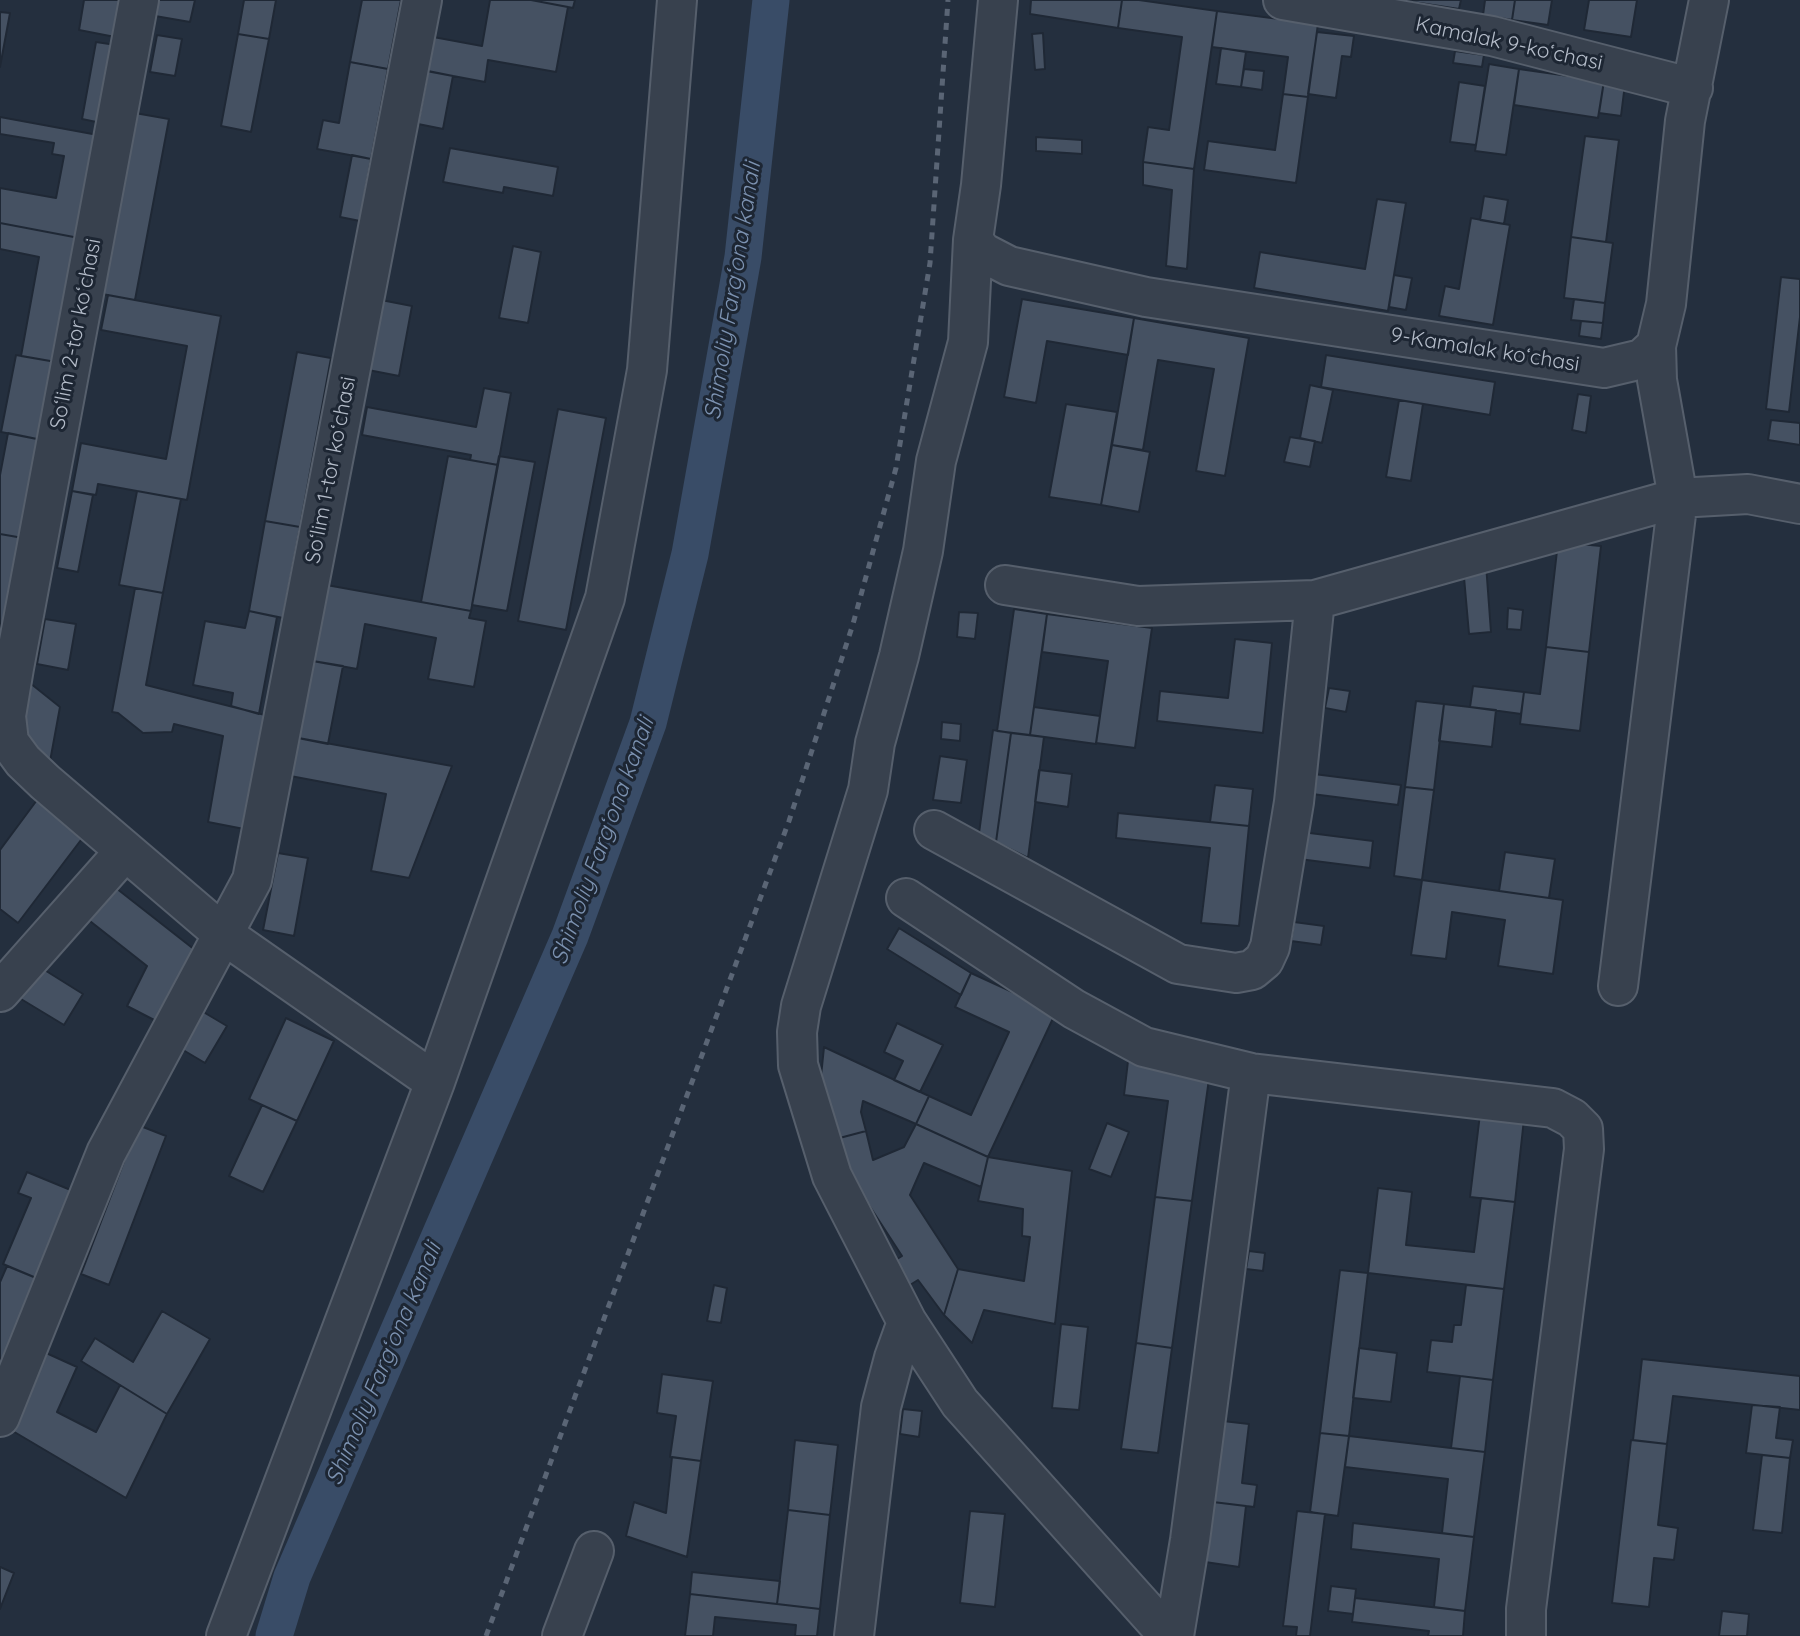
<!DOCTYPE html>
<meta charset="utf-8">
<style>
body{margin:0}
canvas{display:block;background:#242f3e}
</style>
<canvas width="1800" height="1636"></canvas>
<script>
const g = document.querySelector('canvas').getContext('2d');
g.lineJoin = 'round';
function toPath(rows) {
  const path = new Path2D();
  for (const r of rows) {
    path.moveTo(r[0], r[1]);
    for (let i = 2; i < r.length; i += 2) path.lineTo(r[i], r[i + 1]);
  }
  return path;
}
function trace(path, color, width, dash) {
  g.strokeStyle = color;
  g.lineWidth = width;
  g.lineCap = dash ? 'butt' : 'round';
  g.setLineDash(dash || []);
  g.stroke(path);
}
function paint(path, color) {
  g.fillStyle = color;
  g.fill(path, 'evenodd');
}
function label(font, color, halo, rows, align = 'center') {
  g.font = font + ' Quicksand,sans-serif';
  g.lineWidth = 6;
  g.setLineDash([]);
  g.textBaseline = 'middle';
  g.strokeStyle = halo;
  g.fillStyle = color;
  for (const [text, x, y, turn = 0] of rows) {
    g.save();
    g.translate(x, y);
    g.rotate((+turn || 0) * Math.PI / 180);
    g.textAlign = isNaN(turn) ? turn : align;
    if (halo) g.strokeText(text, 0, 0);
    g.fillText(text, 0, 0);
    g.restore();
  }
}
trace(toPath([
 [274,1636,292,1577,570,936,648,723,690,554,743,257,771,0]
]), '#394c67', 37);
const building = toPath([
 [84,0,122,0,115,37,79,30,84,0],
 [158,0,195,0,190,22,155,16,158,0],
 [244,0,276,0,269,39,238,34,244,0],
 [362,0,401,0,388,69,350,62,362,0],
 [490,0,531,0,568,7,556,72,488,60,485,82,421,70,428,36,482,46,490,0],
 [531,0,575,0,573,8,531,0],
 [1031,0,1122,0,1118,28,1030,14,1031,0],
 [1122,0,1139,0,1217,11,1194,169,1143,162,1148,127,1169,130,1182,37,1118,28,1122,0],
 [1400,0,1461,0,1459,9,1400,0],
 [1485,0,1515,0,1512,20,1483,15,1485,0],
 [1515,0,1552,0,1548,25,1512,20,1515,0],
 [1589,0,1637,0,1631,37,1584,30,1589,0],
 [1217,11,1318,24,1308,97,1283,94,1288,57,1212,47,1217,11],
 [0,12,10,13,0,67,0,12],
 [1317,32,1354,36,1351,57,1342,56,1336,98,1308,94,1317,32],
 [1043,33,1045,69,1035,70,1032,34,1043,33],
 [238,34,269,39,251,132,221,126,238,34],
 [157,35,182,39,175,76,150,72,157,35],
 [96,42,116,45,101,123,82,119,96,42],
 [1221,48,1246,52,1241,87,1216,84,1221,48],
 [1455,51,1484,55,1482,67,1453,63,1455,51],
 [350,62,388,69,371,159,317,149,323,120,339,123,350,62],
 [1489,64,1519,69,1506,155,1475,151,1489,64],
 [1244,69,1264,71,1262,90,1241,87,1244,69],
 [1519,69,1604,81,1598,118,1514,105,1519,69],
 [428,71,453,76,443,129,418,124,428,71],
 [1604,81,1625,84,1621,116,1599,113,1604,81],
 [1459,82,1485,86,1476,145,1450,142,1459,82],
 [1283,94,1308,97,1296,183,1204,170,1208,141,1275,150,1283,94],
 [135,113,169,119,135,300,102,294,135,113],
 [0,117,98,135,79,238,0,223,0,188,56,198,64,156,52,154,54,143,0,134,0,117],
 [1585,136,1619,140,1606,242,1571,237,1585,136],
 [1036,137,1082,140,1082,154,1036,151,1036,137],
 [450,148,558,167,553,196,504,187,503,193,443,182,450,148],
 [352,155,371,159,360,221,340,217,352,155],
 [1143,162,1194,169,1187,269,1166,266,1172,190,1143,185,1143,162],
 [1484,196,1508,200,1504,224,1480,220,1484,196],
 [1377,199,1406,203,1388,311,1254,288,1260,252,1365,269,1377,199],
 [1471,218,1510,225,1493,325,1439,316,1445,286,1459,289,1471,218],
 [0,223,79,238,56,362,21,356,39,257,0,249,0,223],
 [1571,237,1613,243,1605,303,1564,298,1571,237],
 [513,246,541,252,528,323,499,318,513,246],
 [1394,275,1412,278,1406,310,1389,307,1394,275],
 [1781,277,1800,279,1800,317,1789,412,1766,409,1781,277],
 [108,295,221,316,187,500,98,484,96,495,72,491,81,443,166,459,187,346,101,330,108,295],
 [376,299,412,306,399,376,363,369,376,299],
 [1022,299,1134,318,1128,355,1047,341,1036,403,1004,397,1022,299],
 [1574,299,1605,303,1603,323,1571,320,1574,299],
 [1134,318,1249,338,1225,476,1196,471,1214,369,1158,360,1143,450,1112,445,1134,318],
 [1581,321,1603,323,1601,339,1579,336,1581,321],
 [297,352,331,358,300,527,265,521,297,352],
 [16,355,56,362,42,440,1,432,16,355],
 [1326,355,1495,382,1490,415,1321,387,1326,355],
 [1310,385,1333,390,1322,443,1300,438,1310,385],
 [484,388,511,393,498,465,470,460,471,455,362,435,367,407,476,427,484,388],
 [1578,394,1591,396,1586,433,1572,430,1578,394],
 [1399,400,1423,404,1411,481,1386,477,1399,400],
 [1066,404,1117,412,1101,505,1049,497,1066,404],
 [558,409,606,418,566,630,518,621,558,409],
 [1771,420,1800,423,1800,445,1768,440,1771,420],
 [8,433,42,440,23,538,0,534,0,475,8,433],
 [1290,437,1315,441,1310,467,1284,462,1290,437],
 [1112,445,1150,452,1139,512,1101,505,1112,445],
 [448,456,498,465,471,611,421,602,448,456],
 [499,456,535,462,507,611,472,605,499,456],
 [72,491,93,495,78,572,57,568,72,491],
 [137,491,181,499,163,593,119,585,137,491],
 [265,521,300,527,283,618,249,611,265,521],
 [0,534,23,538,0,641,0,534],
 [1558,542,1601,546,1589,652,1546,647,1558,542],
 [1486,564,1491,632,1469,634,1463,566,1486,564],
 [321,584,471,611,469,618,486,621,474,687,428,679,436,638,365,624,357,669,307,660,321,584],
 [135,588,163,593,146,685,265,715,244,829,208,822,223,736,174,724,172,732,143,733,118,713,112,712,135,588],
 [1508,608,1523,610,1521,630,1507,629,1508,608],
 [1014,609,1047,614,1030,735,997,731,1014,609],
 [249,611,277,617,259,714,231,706,233,693,193,685,205,621,245,628,249,611],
 [959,612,978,613,975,639,957,637,959,612],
 [1047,614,1152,628,1135,748,1096,743,1108,661,1042,652,1047,614],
 [45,619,76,624,68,670,37,664,45,619],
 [1235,639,1272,643,1263,733,1157,721,1160,691,1228,698,1235,639],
 [1546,647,1589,652,1580,731,1520,724,1524,692,1540,694,1546,647],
 [307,660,343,666,328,744,293,737,307,660],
 [30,683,60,707,49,767,19,742,30,683],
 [1473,686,1524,692,1521,714,1470,707,1473,686],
 [1329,688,1350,691,1346,712,1325,708,1329,688],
 [1416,701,1444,704,1434,790,1405,787,1416,701],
 [1444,704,1496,710,1492,747,1439,741,1444,704],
 [1034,707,1100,716,1096,744,1030,735,1034,707],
 [942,722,961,724,960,741,941,739,942,722],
 [993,730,1011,733,996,842,979,833,993,730],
 [1011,733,1044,737,1028,858,996,842,1011,733],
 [293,737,452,766,409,878,371,871,386,794,285,775,293,737],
 [940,756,967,760,961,803,933,800,940,756],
 [1039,770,1072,774,1068,807,1035,802,1039,770],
 [1314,774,1401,785,1398,805,1312,794,1314,774],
 [1215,785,1253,789,1249,826,1210,822,1215,785],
 [1405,787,1434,790,1422,880,1394,876,1405,787],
 [37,800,84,836,18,923,0,909,0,850,37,800],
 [1118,813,1249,826,1239,926,1201,923,1210,848,1116,838,1118,813],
 [1302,832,1373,841,1370,868,1299,859,1302,832],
 [1505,852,1555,859,1549,898,1499,891,1505,852],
 [278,853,308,858,294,936,263,930,278,853],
 [1422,880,1563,900,1553,974,1498,966,1505,920,1452,912,1446,959,1411,955,1422,880],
 [107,881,195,950,158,1022,127,1006,147,966,81,914,107,881],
 [1294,922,1324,926,1321,945,1291,941,1294,922],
 [899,928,971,973,961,995,887,949,899,928],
 [35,964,83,994,64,1025,16,996,35,964],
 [971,973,1056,1012,988,1157,916,1124,929,1096,971,1115,1009,1032,955,1007,971,973],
 [200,1010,227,1026,205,1063,178,1047,200,1010],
 [286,1018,334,1041,297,1121,249,1099,286,1018],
 [897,1023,943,1045,920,1092,894,1080,903,1061,884,1052,897,1023],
 [824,1047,929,1096,916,1124,863,1101,861,1112,866,1131,832,1140,820,1086,824,1047],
 [1128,1061,1210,1072,1192,1201,1155,1197,1168,1101,1124,1095,1128,1061],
 [262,1105,297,1121,263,1192,229,1176,262,1105],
 [1480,1114,1524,1119,1515,1202,1470,1197,1480,1114],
 [1107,1123,1129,1132,1111,1177,1089,1169,1107,1123],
 [916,1124,988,1157,981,1187,924,1163,910,1195,958,1269,944,1315,918,1280,910,1285,894,1261,902,1256,852,1179,832,1140,866,1131,873,1160,904,1147,916,1124],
 [138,1125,166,1136,109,1285,81,1274,138,1125],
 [988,1157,1072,1171,1055,1324,984,1310,972,1343,944,1315,958,1269,1024,1281,1030,1237,1022,1236,1023,1209,978,1201,988,1157],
 [27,1172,78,1193,41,1280,3,1264,31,1198,18,1193,27,1172],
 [1378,1188,1412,1192,1406,1245,1474,1252,1481,1198,1515,1202,1504,1289,1368,1273,1378,1188],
 [1155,1197,1192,1201,1172,1348,1136,1343,1155,1197],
 [1249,1251,1265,1253,1263,1271,1246,1269,1249,1251],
 [7,1266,41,1280,0,1379,0,1282,7,1266],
 [1340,1270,1368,1273,1349,1436,1320,1433,1340,1270],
 [714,1285,727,1288,721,1323,707,1321,714,1285],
 [1466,1285,1504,1289,1493,1380,1427,1372,1431,1340,1452,1342,1454,1325,1461,1325,1466,1285],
 [162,1311,210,1339,167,1414,81,1361,95,1338,133,1362,162,1311],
 [1061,1324,1088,1327,1079,1410,1052,1408,1061,1324],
 [1136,1343,1172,1348,1158,1453,1121,1449,1136,1343],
 [1359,1348,1397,1353,1391,1402,1353,1398,1359,1348],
 [44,1352,77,1367,57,1412,96,1432,120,1385,167,1414,126,1498,11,1430,44,1352],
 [1642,1359,1800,1376,1800,1410,1673,1396,1667,1444,1633,1440,1642,1359],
 [662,1374,713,1381,701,1461,670,1457,676,1416,657,1413,662,1374],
 [1460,1376,1493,1380,1485,1452,1451,1448,1460,1376],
 [1752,1405,1780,1407,1776,1438,1793,1440,1790,1458,1746,1453,1752,1405],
 [903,1409,922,1411,919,1437,900,1434,903,1409],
 [1223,1421,1249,1424,1242,1483,1257,1485,1254,1507,1213,1502,1223,1421],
 [1320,1433,1349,1436,1338,1516,1310,1512,1320,1433],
 [1349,1436,1485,1452,1474,1537,1442,1533,1448,1479,1345,1467,1349,1436],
 [795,1440,838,1445,830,1515,788,1510,795,1440],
 [1631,1440,1667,1444,1658,1525,1678,1528,1674,1560,1654,1558,1649,1607,1612,1603,1631,1440],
 [1762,1455,1790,1458,1782,1533,1753,1530,1762,1455],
 [672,1457,701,1461,687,1557,626,1536,634,1502,666,1513,672,1457],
 [1213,1502,1246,1506,1239,1567,1205,1562,1213,1502],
 [788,1510,830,1515,820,1609,777,1604,788,1510],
 [970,1511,1005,1514,995,1607,960,1603,970,1511],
 [1297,1511,1325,1514,1310,1636,1296,1636,1297,1627,1283,1626,1297,1511],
 [1353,1523,1474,1537,1465,1611,1434,1607,1439,1559,1351,1549,1353,1523],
 [0,1567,14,1573,0,1609,0,1567],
 [692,1572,780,1581,777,1604,690,1594,692,1572],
 [1331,1586,1356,1589,1353,1614,1328,1611,1331,1586],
 [690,1594,820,1609,817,1636,795,1636,796,1625,715,1617,713,1636,685,1636,690,1594],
 [1355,1598,1465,1611,1463,1636,1428,1636,1429,1631,1352,1622,1355,1598],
 [1722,1611,1749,1614,1747,1636,1719,1636,1722,1611]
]);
paint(building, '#455162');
trace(building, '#1f2835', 2);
const minor = toPath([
 [139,0,14,668,6,716,9,742,23,761,45,782,223,934,435,1082,226,1636],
 [998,0,981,185,973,240,968,342,936,461,923,551,899,656,875,743,868,790,801,1006,797,1032,798,1065,832,1176,907,1322,960,1403,1169,1636],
 [1283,0,1492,36,1693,88],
 [973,240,982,252,1009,266,1146,297,1604,368,1642,359,1656,346,1666,304,1685,121,1709,0],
 [1005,585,1138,606,1315,600,1678,498,1748,494,1800,504],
 [934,830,1178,964,1236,973,1252,970,1264,960,1270,947,1294,802,1315,600],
 [906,898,1074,1009,1144,1047,1251,1073,1553,1108,1572,1118,1583,1129,1584,1149,1526,1609,1526,1636],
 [1618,986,1678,498,1657,380,1656,346],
 [0,992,125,851],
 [435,1082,605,598,647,370,677,0],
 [0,1417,106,1153,252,880,422,0],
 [562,1636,594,1551],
 [854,1636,881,1407,894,1358,907,1322],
 [1174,1636,1190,1540,1251,1073]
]);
trace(minor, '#565f6c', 42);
trace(minor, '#38414e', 38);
trace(toPath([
 [486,1636,789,821,853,624,896,468,930,263,948,0]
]), '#5a6575', 5, [7, 7]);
label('21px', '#b4bcc9', '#1d2633', [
 ["Kamalak 9-koʻchasi",1509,44,12],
 ["Soʻlim 2-tor koʻchasi",76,334,-79],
 ["9-Kamalak koʻchasi",1485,350,9],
 ["Soʻlim 1-tor koʻchasi",331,470,-79]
]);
label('italic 23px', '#7c92b1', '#1d2633', [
 ["Shimoliy Fargʻona kanali",733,291,-81],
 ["Shimoliy Fargʻona kanali",603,841,-70],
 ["Shimoliy Fargʻona kanali",384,1364,-67]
]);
</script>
